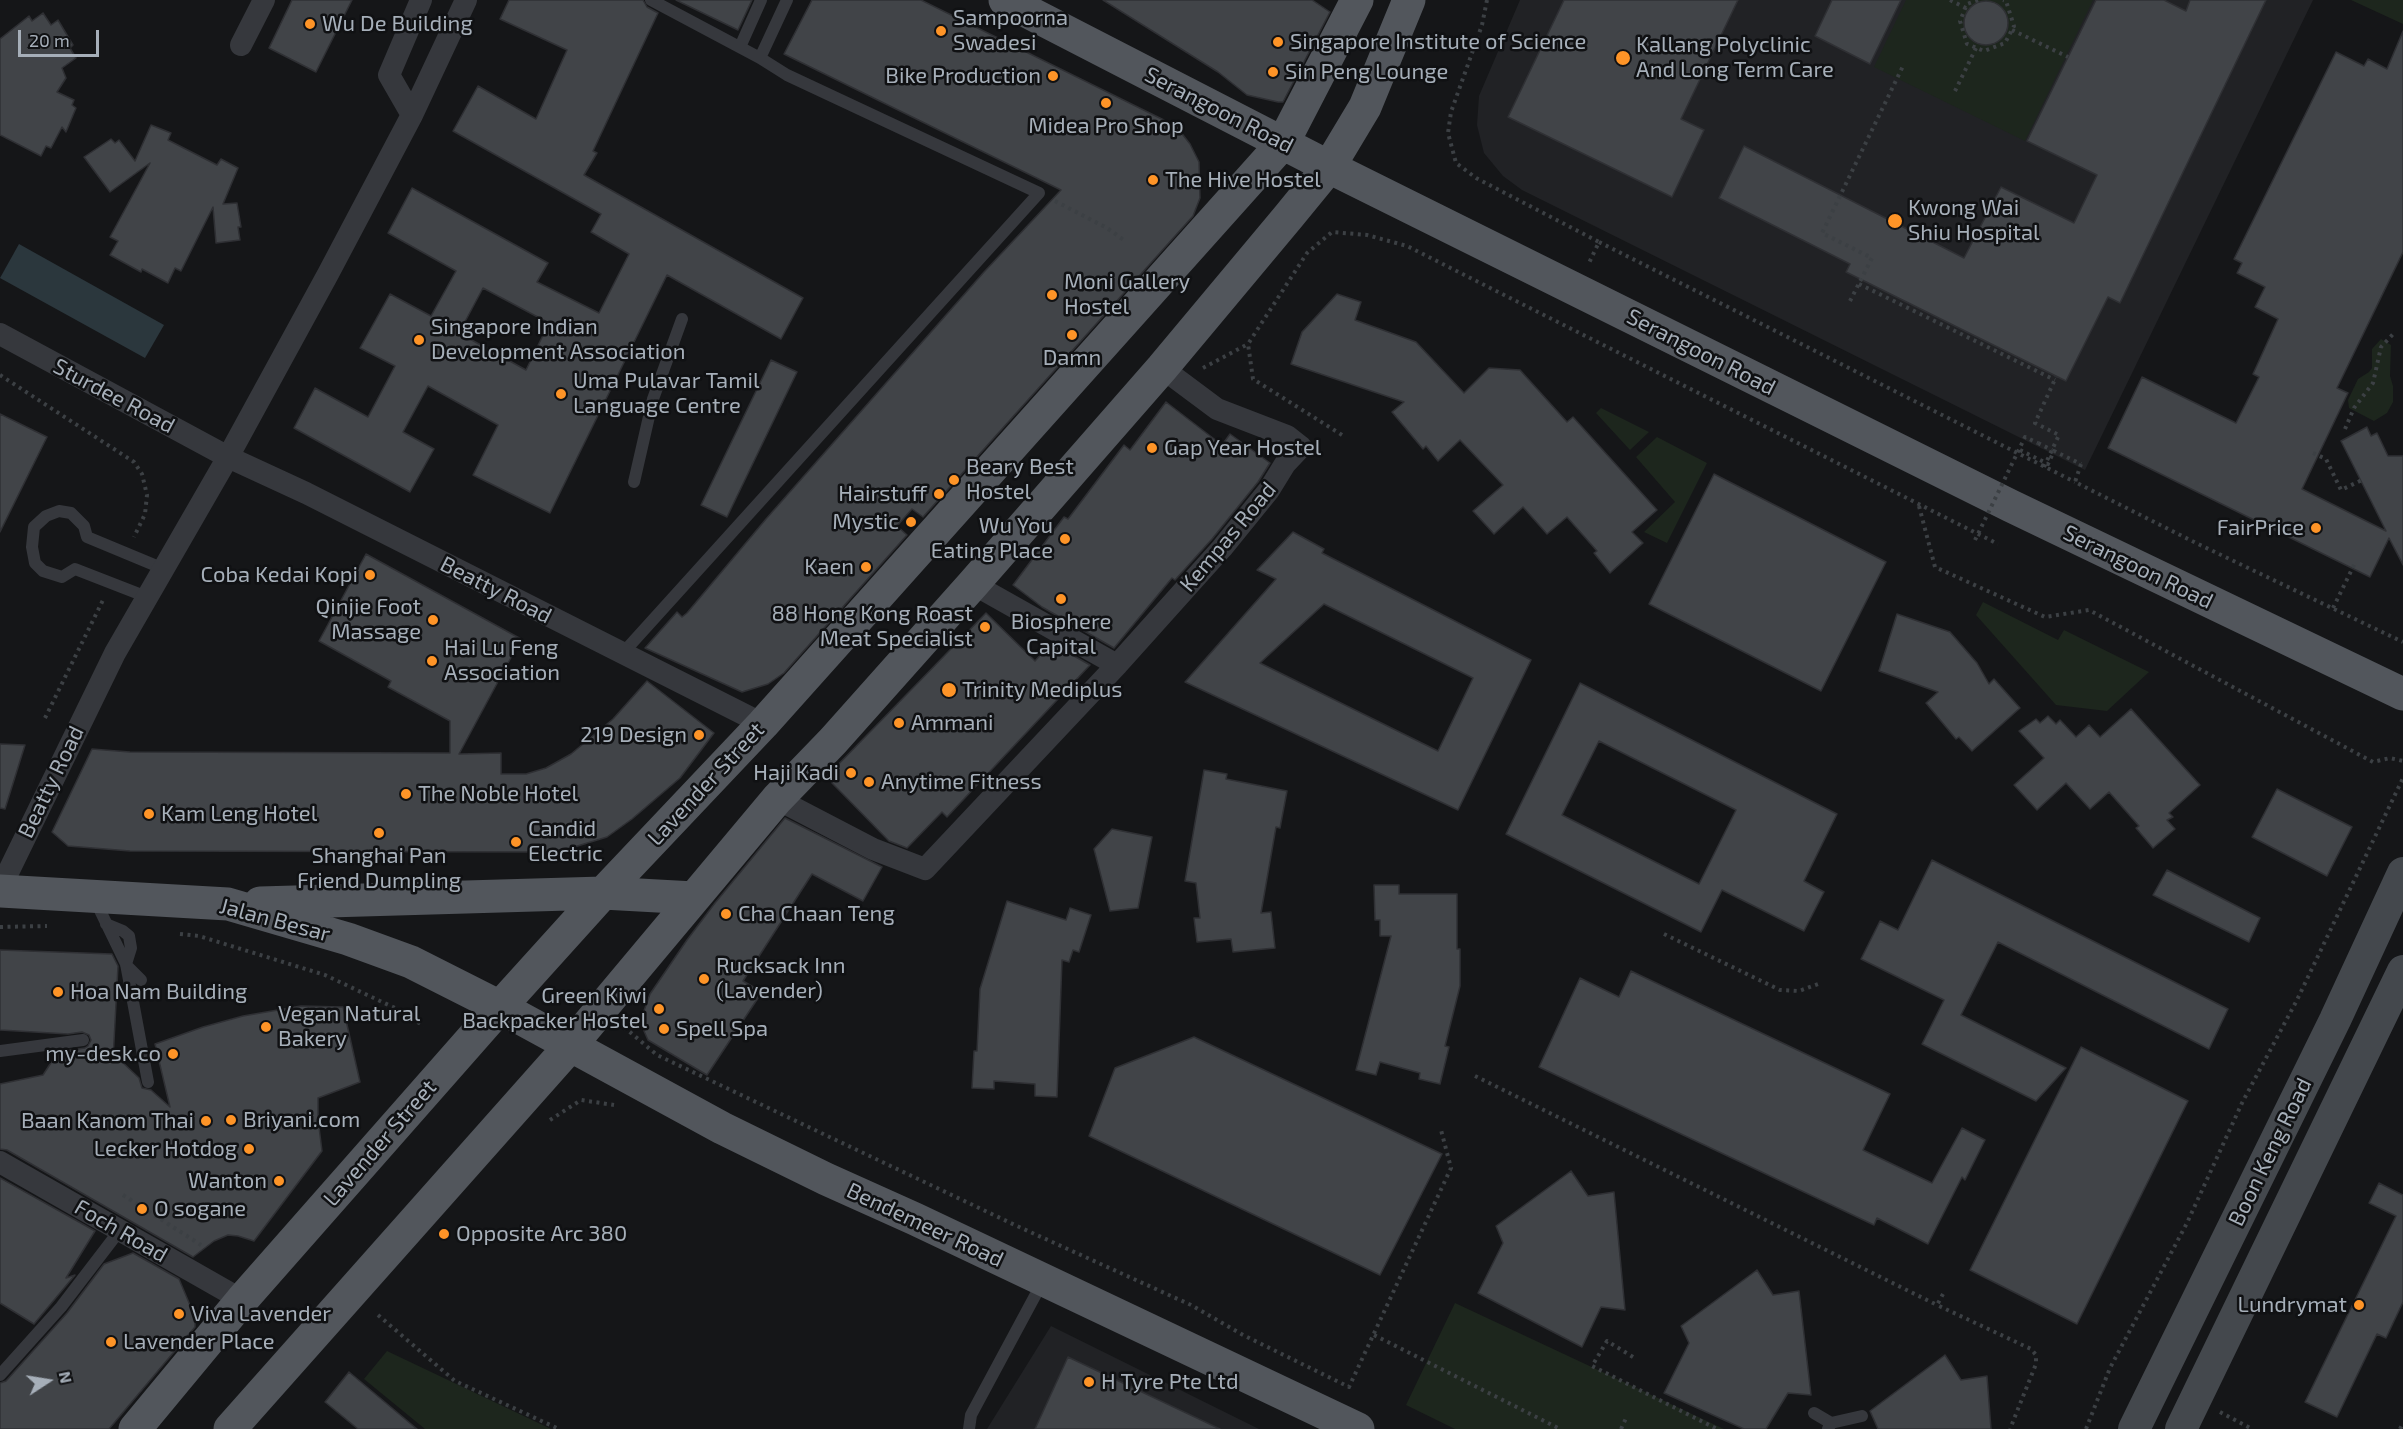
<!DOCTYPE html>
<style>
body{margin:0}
#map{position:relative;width:2403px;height:1429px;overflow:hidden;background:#151618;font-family:"Exo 2",sans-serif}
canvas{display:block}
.north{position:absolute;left:18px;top:1351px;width:60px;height:60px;-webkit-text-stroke:4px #101113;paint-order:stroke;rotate:78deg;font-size:16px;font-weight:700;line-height:24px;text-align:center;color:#a6afb9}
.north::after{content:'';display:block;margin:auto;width:21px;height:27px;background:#a6afb9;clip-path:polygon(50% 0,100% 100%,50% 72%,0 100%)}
.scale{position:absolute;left:18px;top:30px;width:81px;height:27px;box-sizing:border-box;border:3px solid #a6afb9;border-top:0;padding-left:8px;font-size:18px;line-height:21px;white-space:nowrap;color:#a6afb9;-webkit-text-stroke:4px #101113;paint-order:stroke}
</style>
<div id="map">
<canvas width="2403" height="1429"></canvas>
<div class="north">N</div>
<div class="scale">20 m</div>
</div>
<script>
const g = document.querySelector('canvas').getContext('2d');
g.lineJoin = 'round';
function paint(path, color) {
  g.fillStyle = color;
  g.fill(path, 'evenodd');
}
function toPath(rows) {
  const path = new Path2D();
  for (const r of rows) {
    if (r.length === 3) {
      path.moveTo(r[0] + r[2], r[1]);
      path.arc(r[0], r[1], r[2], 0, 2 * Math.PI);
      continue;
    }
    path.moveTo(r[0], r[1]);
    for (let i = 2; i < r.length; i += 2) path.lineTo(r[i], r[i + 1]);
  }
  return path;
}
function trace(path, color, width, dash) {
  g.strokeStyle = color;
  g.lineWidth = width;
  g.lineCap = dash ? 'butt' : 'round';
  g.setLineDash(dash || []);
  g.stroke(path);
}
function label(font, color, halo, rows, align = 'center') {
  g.font = font + ' "Exo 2",sans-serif';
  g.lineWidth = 5;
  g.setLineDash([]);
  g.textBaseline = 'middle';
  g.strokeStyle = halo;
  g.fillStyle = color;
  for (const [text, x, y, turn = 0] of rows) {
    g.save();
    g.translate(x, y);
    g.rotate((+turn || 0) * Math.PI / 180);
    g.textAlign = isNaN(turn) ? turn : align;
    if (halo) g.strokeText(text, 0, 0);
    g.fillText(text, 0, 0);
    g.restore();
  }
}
paint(toPath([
 [1520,0,2313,0,2085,470,1522,190,1503,176,1484,153,1477,125,1479,96],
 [1051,1326,1259,1429,987,1429]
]), '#212225');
paint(toPath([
 [1906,0,2093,0,2025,141,1874,67],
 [2351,0,2403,0,2403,24],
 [2381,339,2391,345,2390,376,2393,386,2393,402,2387,413,2374,421,2349,408,2348,400,2358,379,2369,372,2372,368,2372,349],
 [1601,408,1649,432,1630,450,1596,413],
 [1657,437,1707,463,1667,543,1644,532,1675,502,1636,457],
 [1983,602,2058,640,2064,630,2149,672,2107,711,2056,705,1976,615],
 [1455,1303,1724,1429,1455,1429,1406,1405],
 [387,1351,551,1429,425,1429,364,1379]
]), '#1d261d');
paint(toPath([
 [19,244,164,325,145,358,0,278]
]), '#2b373d');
const building = toPath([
 [292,0,352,0,316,72,269,48,292,0],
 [509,0,643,0,647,7,658,13,593,151,597,153,584,175,803,298,781,339,667,275,550,513,473,475,498,425,428,386,403,432,434,449,410,492,294,428,315,388,368,417,395,366,360,348,390,294,431,316,456,271,388,233,412,188,548,263,537,282,599,313,629,254,591,232,601,214,453,131,478,86,536,119,567,50,500,19,509,0],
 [483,288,549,323,526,370,459,333,483,288],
 [676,0,752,0,738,30,676,0],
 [812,0,921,0,1176,126,1190,144,1199,162,1200,198,1193,216,923,517,912,509,897,526,907,535,784,673,768,684,742,692,645,648,677,612,682,617,687,613,766,519,984,272,1061,190,784,54,812,0],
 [1103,0,1312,0,1330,12,1283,102,1278,102,1247,95,1218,72,1103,0],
 [1564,0,1738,0,1681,119,1704,130,1672,197,1508,117,1564,0],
 [1832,0,1901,0,1870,64,1815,36,1832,0],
 [2096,0,2164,0,2186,11,2190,0,2266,0,2120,303,2108,297,2066,381,1846,272,1850,264,1719,198,1744,146,1964,258,2001,187,2074,223,2097,175,2027,141,2096,0],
 [1986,23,22],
 [43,13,51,25,58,20,73,45,70,48,76,58,62,68,66,78,57,92,74,100,72,105,76,108,66,132,62,127,51,148,46,146,41,156,0,135,0,39,29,16,32,21,43,13],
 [2403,31,2403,252,2337,388,2348,393,2302,489,2386,531,2341,441,2367,427,2371,436,2377,433,2388,456,2403,456,2403,565,2389,538,2370,577,2108,448,2142,377,2236,423,2259,377,2253,374,2278,319,2255,307,2265,287,2237,273,2242,263,2234,259,2336,52,2364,66,2368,59,2387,69,2403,31],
 [151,125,171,133,168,140,217,165,221,159,238,168,223,204,237,203,241,227,238,227,240,240,216,243,213,207,181,271,175,268,168,283,142,269,141,272,110,255,118,241,110,237,150,163,110,192,84,157,111,139,115,143,119,140,135,161,151,125],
 [1337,294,1361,302,1355,320,1416,342,1464,393,1489,368,1520,370,1567,422,1573,417,1657,510,1632,532,1643,543,1610,573,1594,553,1597,551,1567,517,1547,534,1523,507,1494,534,1473,511,1503,485,1460,440,1438,461,1426,446,1423,449,1392,412,1404,402,1291,364,1302,332,1337,294],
 [771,360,797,372,727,517,701,505,771,360],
 [1166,402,1222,445,1230,434,1270,463,1258,482,1212,539,1175,580,1172,578,1114,648,1042,607,1013,585,1064,517,1068,519,1124,445,1130,450,1166,402],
 [0,414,47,437,0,532,0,414],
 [1714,474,1886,562,1821,691,1649,604,1714,474],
 [1293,532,1324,549,1322,553,1531,660,1458,810,1185,682,1276,579,1257,570,1293,532],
 [1324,604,1473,678,1438,751,1260,663,1324,604],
 [366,554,521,639,459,754,501,753,501,774,526,774,546,768,571,754,613,719,647,681,714,733,680,778,632,819,607,837,571,848,546,852,130,851,68,846,52,832,92,749,130,752,450,753,450,721,388,687,391,681,319,641,366,554],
 [986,613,1035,661,1051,643,1090,665,947,817,942,812,907,848,889,841,832,783,828,775,986,613],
 [1897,614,1950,632,1977,663,1989,684,1994,679,2020,708,1972,751,1959,737,1956,739,1926,703,1938,692,1879,671,1897,614],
 [1580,683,1837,814,1804,881,1824,892,1804,931,1722,890,1701,932,1506,834,1580,683],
 [1599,741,1736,810,1699,884,1562,815,1599,741],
 [2131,709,2200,785,2169,813,2173,817,2167,820,2175,829,2153,848,2136,828,2139,826,2109,792,2090,809,2066,783,2037,810,2014,785,2044,758,2019,731,2036,719,2040,723,2048,716,2056,724,2060,720,2076,737,2089,725,2100,737,2131,709],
 [0,744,25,745,5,809,0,808,0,744],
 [1204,770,1227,774,1226,779,1287,791,1280,828,1276,827,1261,913,1271,912,1275,948,1233,952,1231,939,1197,942,1194,918,1200,918,1196,883,1185,881,1204,770],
 [2277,789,2352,827,2327,876,2252,837,2277,789],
 [785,818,882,867,863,901,812,874,743,981,762,992,707,1075,648,1040,640,1022,650,994,687,940,715,903,785,818],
 [1112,829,1152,837,1138,908,1110,911,1094,849,1112,829],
 [1932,860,2228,1009,2209,1049,1998,942,1961,1015,2066,1068,2036,1101,1922,1044,1944,1000,1861,959,1880,921,1898,930,1932,860],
 [2167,870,2260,918,2249,942,2153,895,2167,870],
 [1374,885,1399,885,1399,894,1457,894,1457,949,1460,949,1460,986,1445,1046,1449,1047,1440,1084,1419,1079,1420,1073,1380,1062,1376,1075,1356,1070,1391,936,1380,936,1380,920,1375,920,1374,885],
 [1007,901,1066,920,1070,908,1091,915,1079,952,1073,950,1069,962,1062,960,1057,1097,1035,1096,1035,1084,994,1081,994,1089,972,1088,974,1051,977,1051,980,989,1007,901],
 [0,950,112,954,118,966,113,1060,118,1058,139,1078,142,1088,151,1090,170,1107,155,1044,203,1027,243,1016,301,1006,343,1007,360,1082,318,1098,318,1119,322,1151,254,1241,238,1236,228,1235,214,1241,193,1257,7,1150,0,1149,0,1084,43,1075,58,1052,85,1048,88,1046,91,1040,89,1035,82,1032,68,1034,0,1030,0,950],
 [1631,971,1890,1094,1863,1150,1932,1183,1962,1128,1985,1140,1965,1180,1962,1177,1928,1244,1877,1218,1874,1225,1539,1067,1580,978,1619,997,1631,971],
 [1194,1037,1442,1154,1380,1275,1089,1136,1115,1068,1194,1037],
 [2081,1047,2188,1101,2077,1324,1970,1270,2081,1047],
 [1571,1171,1588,1196,1614,1192,1625,1310,1601,1307,1582,1347,1478,1293,1503,1243,1496,1226,1571,1171],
 [0,1178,95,1231,66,1278,75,1275,34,1324,0,1303,0,1178],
 [2379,1183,2403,1195,2403,1302,2386,1338,2377,1334,2337,1417,2305,1402,2396,1216,2369,1203,2379,1183],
 [133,1253,179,1279,195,1317,195,1327,109,1429,0,1429,0,1383,6,1381,67,1313,104,1264,133,1253],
 [1757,1270,1773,1295,1799,1291,1811,1395,1788,1393,1766,1429,1744,1429,1664,1393,1689,1343,1681,1326,1757,1270],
 [1945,1355,1961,1380,1987,1376,1991,1429,1878,1429,1870,1411,1945,1355],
 [1068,1357,1220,1429,1035,1429,1068,1357],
 [349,1372,417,1429,358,1429,325,1402,349,1372]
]);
paint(building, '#414448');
trace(building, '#2f3034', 1.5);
trace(toPath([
 [1487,0,1482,25,1451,112,1448,133,1456,163,1476,178,1599,242,1589,263],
 [1950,0,1966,8],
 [1978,0,1967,4,1960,21,1967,44,1984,51,2005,43,2014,26,2006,1,2003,0],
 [2012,30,2068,57],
 [1955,91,1976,48],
 [1055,201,1107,228,1125,241],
 [1599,242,2075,482],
 [1859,284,2055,380],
 [1850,301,1872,258,1822,233,1903,66],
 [1203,368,1248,344],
 [0,375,134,462,142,474,147,495,145,514,134,537],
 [2345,429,2354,408,2373,383,2381,347,2395,332],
 [1342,435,1253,379,1248,344,1307,253,1332,232,1367,235,1407,246,1998,544],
 [2038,443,2052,450],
 [2313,453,2326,459,2341,490,2362,480,2363,482],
 [2081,464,2075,482,2196,543,2403,642],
 [2044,467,2059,435,2035,423,2056,377],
 [1919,506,1935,567,2045,617,2089,610,2373,762,2390,758,2403,761],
 [2333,608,2355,563],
 [45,718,103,600],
 [0,927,47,926],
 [180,934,199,936,325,975,397,1009,424,1026],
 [1664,934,1780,990,1799,991,1818,984],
 [624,1027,657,1055,1017,1226,1191,1305,1243,1335,1349,1387,1451,1168,1441,1130],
 [1475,1076,1937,1305],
 [550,1120,581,1100,614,1105],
 [123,1195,201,1245],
 [1943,1294,1937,1305,2031,1349,2036,1355,2036,1364,2010,1429],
 [378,1315,455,1381,559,1429],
 [1374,1335,1560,1429],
 [1633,1357,1607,1341,1592,1366,1717,1429],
 [2220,1412,2252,1429],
 [1621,1429,1627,1416],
 [2086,1429,2110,1368,2187,1223,2242,1103,2297,1000,2403,778],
 [2400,1429,2403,1423]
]), '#3c4044', 4, [3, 4.5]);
trace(toPath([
 [740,47,761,0],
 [760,58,787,0],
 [634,482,653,399,682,319],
 [147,597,75,569,62,577,43,571,35,563,32,547,34,527,46,516,59,511,71,513,84,526,87,537,164,569],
 [622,654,1039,193,787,75,760,58,651,0],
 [95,900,126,964,148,1082],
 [106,924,123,931,129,936,131,948,126,964],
 [126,965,141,980],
 [0,1051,83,1040],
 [0,1375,61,1307,120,1230],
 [1814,1413,1831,1423],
 [969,1429,971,1415,1043,1281],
 [1828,1429,1831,1423,1862,1416]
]), '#36383d', 12);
trace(toPath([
 [241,45,264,0],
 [412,115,389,75,421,0],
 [0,334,228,457,306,493,763,724],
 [973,584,1117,665],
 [777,799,873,849,925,869,1117,665,1222,548,1269,490,1285,464,1301,447,1287,436,1217,409,1162,368],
 [0,889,115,653,228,457,328,274,412,115,466,0],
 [0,1162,242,1300]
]), '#36383d', 22);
trace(toPath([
 [2134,1429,2335,1020,2403,873],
 [2181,1429,2403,971]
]), '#44484d', 32);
trace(toPath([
 [1005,0,1329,167,1798,400,2011,506,2403,694],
 [0,891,228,904,348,939,411,962,500,1007,722,1128,826,1179,915,1219,1358,1429],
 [260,903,603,893,694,898],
 [135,1429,242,1300,500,1007,603,893,763,724,1283,143,1357,0],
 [230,1429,571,1045,777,799,833,741,973,584,1162,368,1289,216,1329,167,1365,107,1409,0]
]), '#52565c', 33);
trace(toPath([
 [2020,450,2048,464,2054,451,2081,464],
 [1975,540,2025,437,2038,443]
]), '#3c4044', 4, [3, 4.5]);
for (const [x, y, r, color] of [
 [310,24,6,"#fe9427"],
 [941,31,6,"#fe9427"],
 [1278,42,6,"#fe9427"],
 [1623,58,8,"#fe9427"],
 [1273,72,6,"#fe9427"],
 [1053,76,6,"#fe9427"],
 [1106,103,6,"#fe9427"],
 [1153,180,6,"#fe9427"],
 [1895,221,8,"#fe9427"],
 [1052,295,6,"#fe9427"],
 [1072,335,6,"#fe9427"],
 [419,340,6,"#fe9427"],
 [561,394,6,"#fe9427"],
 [1152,448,6,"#fe9427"],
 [954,480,6,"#fe9427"],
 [939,494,6,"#fe9427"],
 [911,522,6,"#fe9427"],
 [2316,528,6,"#fe9427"],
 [1065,539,6,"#fe9427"],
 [866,567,6,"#fe9427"],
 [370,575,6,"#fe9427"],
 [1061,599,6,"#fe9427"],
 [433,620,6,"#fe9427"],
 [985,627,6,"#fe9427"],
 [432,661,6,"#fe9427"],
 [949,690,8,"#fe9427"],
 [899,723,6,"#fe9427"],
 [699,735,6,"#fe9427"],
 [851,773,6,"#fe9427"],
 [869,782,6,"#fe9427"],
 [406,794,6,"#fe9427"],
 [149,814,6,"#fe9427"],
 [379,833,6,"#fe9427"],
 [516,842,6,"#fe9427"],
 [726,914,6,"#fe9427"],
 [704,979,6,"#fe9427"],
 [58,992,6,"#fe9427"],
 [659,1009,6,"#fe9427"],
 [266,1027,6,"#fe9427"],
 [664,1029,6,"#fe9427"],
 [173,1054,6,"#fe9427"],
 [231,1120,6,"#fe9427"],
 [206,1121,6,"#fe9427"],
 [249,1149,6,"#fe9427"],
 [279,1181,6,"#fe9427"],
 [142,1209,6,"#fe9427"],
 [444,1234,6,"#fe9427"],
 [2359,1305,6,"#fe9427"],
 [179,1314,6,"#fe9427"],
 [111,1342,6,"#fe9427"],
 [1089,1382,6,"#fe9427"]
]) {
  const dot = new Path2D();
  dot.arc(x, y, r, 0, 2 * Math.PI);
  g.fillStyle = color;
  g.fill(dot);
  trace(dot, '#101113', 2);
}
label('22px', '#a6afb9', '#101113', [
 ["Sampoorna",953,18],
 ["Swadesi",953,43],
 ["Wu De Building",322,24],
 ["Singapore Institute of Science",1290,42],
 ["Kallang Polyclinic",1636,45],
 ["And Long Term Care",1636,70],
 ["Sin Peng Lounge",1285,72],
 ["Bike Production",1041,76,"right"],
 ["Midea Pro Shop",1106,126,"center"],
 ["The Hive Hostel",1165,180],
 ["Kwong Wai",1908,208],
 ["Shiu Hospital",1908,233],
 ["Moni Gallery",1064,282],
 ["Hostel",1064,307],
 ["Singapore Indian",431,327],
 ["Development Association",431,352],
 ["Damn",1072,358,"center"],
 ["Uma Pulavar Tamil",573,381],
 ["Language Centre",573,406],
 ["Gap Year Hostel",1164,448],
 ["Beary Best",966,467],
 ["Hostel",966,492],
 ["Hairstuff",927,494,"right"],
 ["Mystic",899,522,"right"],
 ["Wu You",1053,526,"right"],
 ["Eating Place",1053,551,"right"],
 ["FairPrice",2304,528,"right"],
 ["Kaen",854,567,"right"],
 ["Coba Kedai Kopi",358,575,"right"],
 ["Qinjie Foot",421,607,"right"],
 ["Massage",421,632,"right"],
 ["88 Hong Kong Roast",973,614,"right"],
 ["Meat Specialist",973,639,"right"],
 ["Biosphere",1061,622,"center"],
 ["Capital",1061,647,"center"],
 ["Hai Lu Feng",444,648],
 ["Association",444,673],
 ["Trinity Mediplus",962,690],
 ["Ammani",911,723],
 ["219 Design",687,735,"right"],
 ["Haji Kadi",839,773,"right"],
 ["Anytime Fitness",881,782],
 ["The Noble Hotel",418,794],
 ["Kam Leng Hotel",161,814],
 ["Candid",528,829],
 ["Electric",528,854],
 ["Shanghai Pan",379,856,"center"],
 ["Friend Dumpling",379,881,"center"],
 ["Cha Chaan Teng",738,914],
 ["Rucksack Inn",716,966],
 ["(Lavender)",716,991],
 ["Hoa Nam Building",70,992],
 ["Green Kiwi",647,996,"right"],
 ["Backpacker Hostel",647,1021,"right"],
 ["Vegan Natural",278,1014],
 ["Bakery",278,1039],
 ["Spell Spa",676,1029],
 ["my-desk.co",161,1054,"right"],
 ["Briyani.com",243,1120],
 ["Baan Kanom Thai",194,1121,"right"],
 ["Lecker Hotdog",237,1149,"right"],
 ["Wanton",267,1181,"right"],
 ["O sogane",154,1209],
 ["Opposite Arc 380",456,1234],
 ["Lundrymat",2347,1305,"right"],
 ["Viva Lavender",191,1314],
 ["Lavender Place",123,1342],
 ["H Tyre Pte Ltd",1101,1382]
], 'left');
label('22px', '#a6afb9', '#101113', [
 ["Serangoon Road",1219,110,27],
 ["Serangoon Road",1701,352,27],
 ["Sturdee Road",114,396,28],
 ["Kempas Road",1228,537,-50],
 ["Serangoon Road",2138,567,26],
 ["Beatty Road",496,590,27],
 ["Beatty Road",51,782,-64],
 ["Lavender Street",706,784,-47],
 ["Jalan Besar",275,920,15],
 ["Lavender Street",380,1143,-49],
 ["Boon Keng Road",2270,1152,-64],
 ["Bendemeer Road",925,1225,25],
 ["Foch Road",121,1231,30]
]);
</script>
